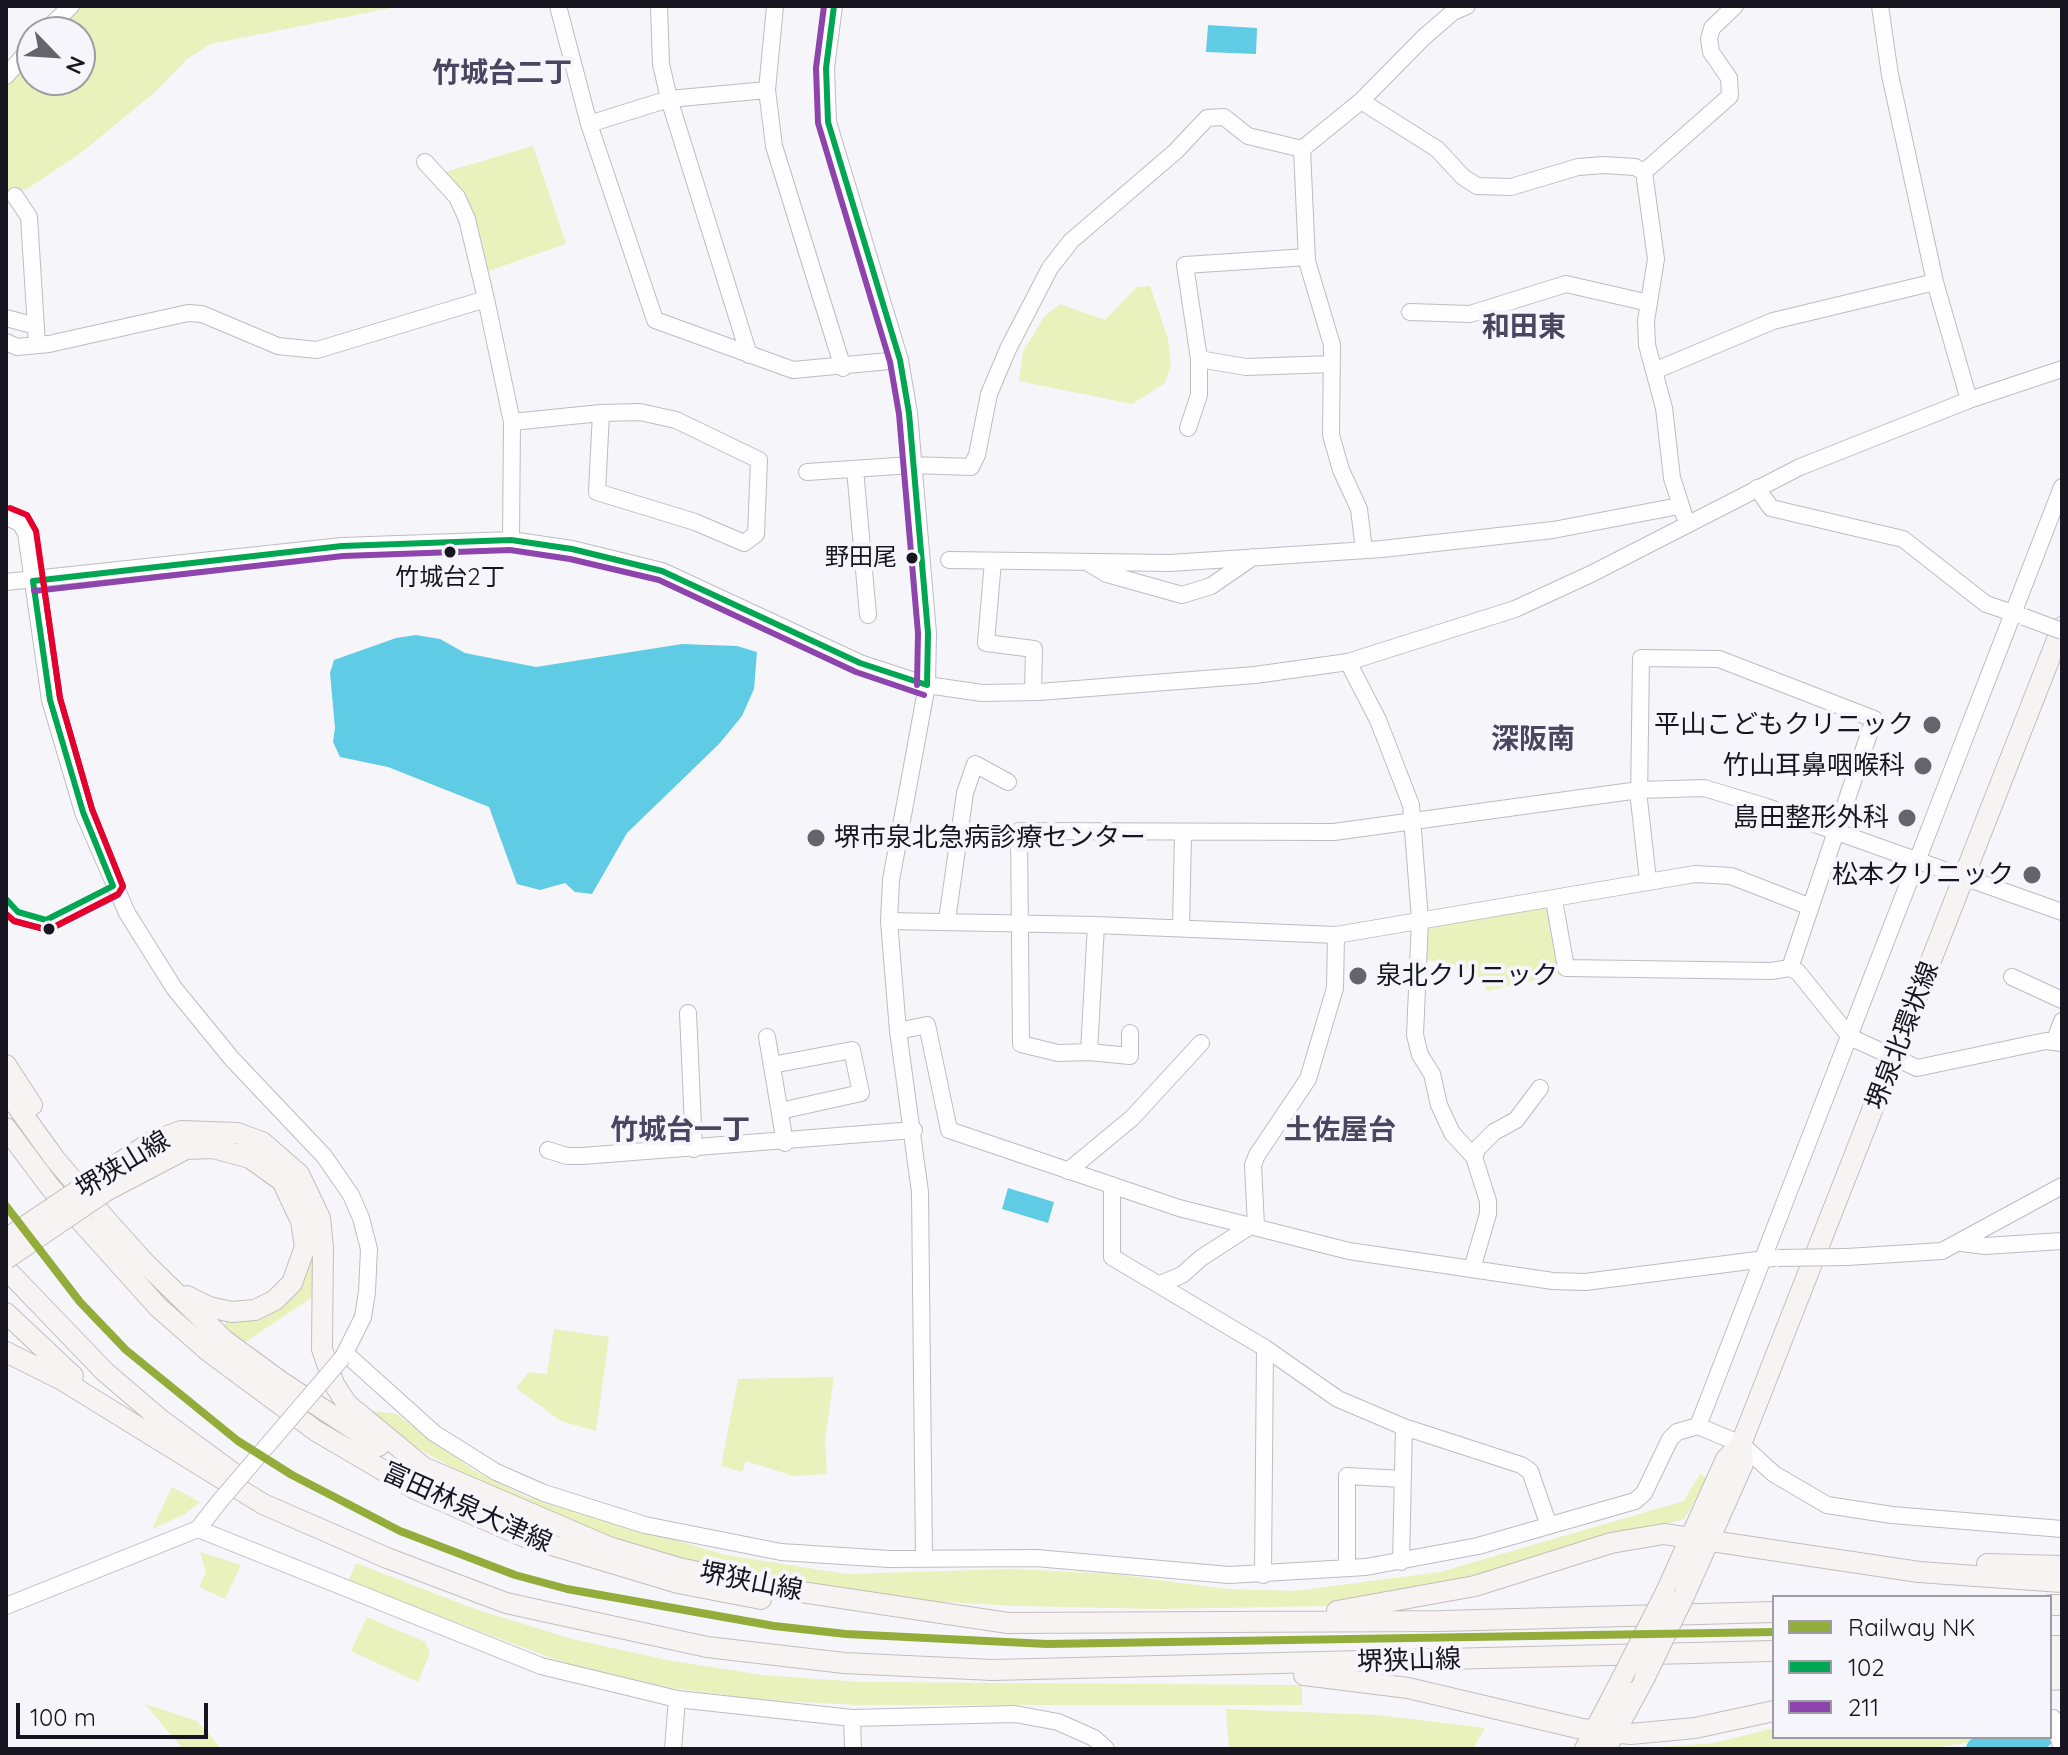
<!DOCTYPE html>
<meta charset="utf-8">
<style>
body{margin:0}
#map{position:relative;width:2068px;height:1755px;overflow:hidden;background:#f6f6fa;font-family:Quicksand,sans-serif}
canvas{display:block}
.frame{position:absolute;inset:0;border:8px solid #171620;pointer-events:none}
.legend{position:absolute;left:1772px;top:1595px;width:280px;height:144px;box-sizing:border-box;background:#f5f5fb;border:2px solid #9c9ca3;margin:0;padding:10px 14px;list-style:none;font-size:24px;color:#171620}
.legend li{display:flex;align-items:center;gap:16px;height:40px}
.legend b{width:40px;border:2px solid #9c9ca3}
.north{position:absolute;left:16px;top:16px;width:80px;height:80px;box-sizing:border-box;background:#f5f5fb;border:2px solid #9c9ca3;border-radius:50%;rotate:115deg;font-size:22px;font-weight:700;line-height:32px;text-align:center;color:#171620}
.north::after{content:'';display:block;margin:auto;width:28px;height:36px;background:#65646c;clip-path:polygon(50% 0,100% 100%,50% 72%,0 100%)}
.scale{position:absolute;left:16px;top:1703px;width:192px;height:36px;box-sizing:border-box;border:4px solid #171620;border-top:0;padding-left:10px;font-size:24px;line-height:28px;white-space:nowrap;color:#171620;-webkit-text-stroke:6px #f5f5fb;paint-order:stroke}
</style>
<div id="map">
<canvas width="2068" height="1755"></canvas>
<div class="frame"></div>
<ul class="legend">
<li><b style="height:10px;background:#94ac3a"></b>Railway NK</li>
<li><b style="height:10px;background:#00a651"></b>102</li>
<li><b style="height:10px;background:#8e44ad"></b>211</li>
</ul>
<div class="north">N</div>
<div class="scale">100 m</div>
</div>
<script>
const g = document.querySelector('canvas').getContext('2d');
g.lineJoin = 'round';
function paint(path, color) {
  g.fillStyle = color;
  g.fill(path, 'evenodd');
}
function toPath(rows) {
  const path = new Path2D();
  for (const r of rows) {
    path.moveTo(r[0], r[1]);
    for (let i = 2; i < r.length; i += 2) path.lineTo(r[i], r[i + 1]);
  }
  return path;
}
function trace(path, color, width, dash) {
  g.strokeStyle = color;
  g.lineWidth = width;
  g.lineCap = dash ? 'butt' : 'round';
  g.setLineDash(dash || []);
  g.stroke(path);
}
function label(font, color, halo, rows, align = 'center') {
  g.font = font + ' Quicksand,"Noto Sans JP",sans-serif';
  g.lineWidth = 8;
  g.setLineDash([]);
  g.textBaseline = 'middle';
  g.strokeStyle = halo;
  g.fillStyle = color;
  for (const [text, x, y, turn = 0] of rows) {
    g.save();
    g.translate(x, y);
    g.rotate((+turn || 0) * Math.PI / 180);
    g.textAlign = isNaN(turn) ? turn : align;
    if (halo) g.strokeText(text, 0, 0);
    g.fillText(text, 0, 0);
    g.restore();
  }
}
paint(toPath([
 [77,6,401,6,210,44,187,59,155,92,82,152,27,189,6,196,6,82,32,52,32,80,80,80,80,32,49,32],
 [533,146,566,244,485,272,442,173],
 [1150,286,1168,339,1171,364,1165,383,1132,404,1019,381,1023,352,1044,317,1060,304,1105,320,1137,287],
 [1551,906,1562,974,1488,991,1470,968,1422,959,1422,932,1429,925],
 [317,1237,314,1296,241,1345,224,1328,227,1319,292,1295,307,1273],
 [554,1329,609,1337,596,1431,561,1421,516,1388,529,1372,547,1374],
 [834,1377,825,1440,827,1474,793,1476,746,1461,742,1472,721,1466,738,1379],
 [366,1410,396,1414,473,1470,527,1497,726,1555,847,1574,1012,1569,1113,1574,1227,1589,1295,1591,1440,1572,1684,1501,1700,1474,1708,1479,1684,1519,1442,1587,1328,1606,1157,1609,1018,1606,910,1600,809,1586,633,1548,470,1477,399,1438],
 [172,1487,200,1502,185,1514,152,1529],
 [200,1552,241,1565,225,1599,199,1587,206,1572],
 [356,1563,472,1608,572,1639,667,1660,762,1675,860,1682,1302,1685,1302,1705,858,1705,761,1700,665,1687,565,1663,348,1582],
 [367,1617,425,1642,430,1653,418,1682,351,1651],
 [145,1704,197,1721,222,1749,183,1749],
 [1226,1709,1377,1715,1485,1728,1473,1749,1229,1749],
 [1774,1728,1774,1737,2007,1737,1924,1749,1637,1749,1714,1743]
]), '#e9f1bc');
paint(toPath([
 [1208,25,1257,28,1256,54,1206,52],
 [416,635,440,639,465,653,536,667,682,644,737,646,757,652,754,689,742,716,719,744,627,833,592,894,575,892,565,883,540,890,517,884,489,807,388,767,340,757,333,742,335,728,330,673,334,660,396,638],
 [1008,1188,1054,1202,1048,1223,1002,1209]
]), '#60cbe4');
trace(toPath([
 [1978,1749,2041,1737]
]), '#60cbe4', 24);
const minor = toPath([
 [558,6,589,124,655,320,793,370,900,360],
 [659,6,661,64,669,99,749,355],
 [775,6,767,90,774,146,843,368],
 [834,6,826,68,828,122,900,360,909,413,928,633,927,685,891,880,889,921,898,1031,920,1192,924,1558],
 [1880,6,1890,75,1935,282,1969,400],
 [44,32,71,6],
 [6,76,32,46],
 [1361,101,1437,149,1463,177,1477,186,1511,187,1578,167,1604,165,1635,167,1644,172,1656,259,1646,321,1647,345,1664,408,1672,478,1684,515],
 [589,124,669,99,767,90],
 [425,162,457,197,467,219,486,299,512,422,511,540],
 [1644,172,1730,96,1729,78,1711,52,1709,39,1712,28,1735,6],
 [15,196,29,217,37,345],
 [1410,312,1470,314,1566,284,1649,303],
 [6,318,36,326],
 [6,342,17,347,49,344,188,313,202,314,278,346,317,350,486,299],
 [1199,359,1246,367,1332,364],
 [1654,371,1773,321,1935,282],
 [512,422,601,413,640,412,676,420,759,460,756,534,744,543,695,522,597,492,601,413],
 [1188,428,1199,395,1199,359,1185,265,1307,257],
 [855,469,868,615],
 [807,472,912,465,971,467,977,455,989,394,1008,349,1050,268,1071,241,1176,151,1207,118,1224,117,1248,136,1302,149],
 [1757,488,1771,508,1903,539,1986,604,2019,615],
 [6,517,20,523,26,533,50,700,83,812,127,913,174,988,232,1059,324,1156,351,1195,361,1218,369,1249,367,1292,363,1317,343,1357],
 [1364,550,1359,509,1341,470,1331,435,1332,345,1307,261,1302,149,1361,101,1423,38,1453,12,1467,6],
 [949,560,1170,563,1382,549,1553,530,1679,506],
 [993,561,986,643,1034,649,1033,692],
 [1090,564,1107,574,1182,595,1211,586,1253,557],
 [6,582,342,546,511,540,572,549,662,571,860,663,927,685,982,693,1039,692,1255,675,1348,662,1515,609,1591,574,1800,467,1969,400,2062,369],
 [1348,662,1378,720,1411,805,1420,920,1415,1035,1420,1055,1432,1074,1439,1105,1452,1133,1474,1157,1488,1201,1488,1214,1472,1269],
 [1648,880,1639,800,1641,658,1719,659,1874,719,1790,968],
 [1554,900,1566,968,1771,971,1790,968,1798,972,1850,1037,1917,1068,2046,1041,2062,1043],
 [947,920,965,793,975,764,1008,782],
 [889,921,1096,925,1336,935,1695,874,1731,876,1808,906],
 [1096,925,1089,1052,1058,1053,1021,1044,1019,831,1334,832,1639,790,1704,788,1764,806,2062,912],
 [1181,928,1183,833],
 [2012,977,2062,1000],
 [688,1013,694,1149],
 [898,1031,927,1025,949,1130,1179,1208,1349,1251,1553,1281,1585,1282,1773,1258],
 [767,1037,785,1143],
 [2054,1042,2062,1021],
 [1089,1052,1130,1056,1130,1033],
 [772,1065,852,1050,861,1093,780,1111],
 [548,1150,567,1156,582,1156,914,1130],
 [1474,1157,1478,1148,1494,1132,1516,1120,1540,1088],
 [1068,1171,1132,1118,1201,1043],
 [1112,1185,1112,1257,1265,1348,1338,1399,1404,1427,1521,1465,1530,1471,1549,1526],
 [1256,1226,1253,1165,1257,1155,1308,1079,1335,988,1336,935],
 [1962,1243,1985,1246,2062,1241],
 [1847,1257,1942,1251,2062,1186],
 [1160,1284,1182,1275,1201,1258,1252,1225],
 [345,1353,434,1433,496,1472,544,1493,645,1525,781,1552,889,1559,1036,1558,1229,1575,1366,1567,1478,1546,1635,1501,1644,1493,1670,1439,1677,1432,1698,1426,1741,1444,1774,1474,1827,1505,1892,1515,2062,1529],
 [1698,1426,2062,487],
 [198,1529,541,1666,677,1699,852,1718,1015,1714,1058,1722,1094,1738,1106,1749],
 [1401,1562,1404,1427],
 [1347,1568,1347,1476,1403,1479],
 [1263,1575,1265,1348],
 [6,1606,198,1529,219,1502],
 [852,1718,853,1749],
 [2053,1718,2062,1749],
 [673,1749,677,1699]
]);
const major = toPath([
 [6,1065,32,1105],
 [6,1091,55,1159,109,1223,146,1264,224,1340,280,1381,379,1446],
 [6,1128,50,1187,158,1307,208,1351,316,1431,415,1489,525,1537,678,1583,761,1599],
 [95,1179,151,1142,181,1131,237,1133,262,1142,299,1174,320,1218,323,1247,322,1349,334,1384,347,1404,423,1467,609,1547,679,1568,761,1586,1008,1623,1442,1621,1774,1612],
 [106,1191,186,1149,213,1148,250,1158,282,1181,301,1221,305,1247,292,1283,275,1300,255,1310,232,1312,209,1307,187,1296],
 [6,1269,105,1372,160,1419,236,1475],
 [6,1313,73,1376],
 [6,1352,62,1380,263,1504,387,1558,506,1603,707,1647,844,1663,992,1670,1774,1651],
 [1987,1564,2062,1566],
 [1665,1594,1726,1459,1741,1444,2062,627],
 [1685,1594,1743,1464,1741,1444],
 [2050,1605,2062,1605],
 [1337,1611,1475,1586,1611,1543,1664,1534,1919,1572,2062,1582],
 [2050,1646,2062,1646],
 [2050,1662,2062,1661],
 [1304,1675,1408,1688,1582,1729,1631,1734,1695,1728,1774,1711],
 [2050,1680,2062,1679],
 [1585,1749,1622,1678],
 [1606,1749,1645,1677]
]);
trace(minor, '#bcbcc3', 18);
trace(major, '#c3bdbe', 22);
trace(minor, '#fefefe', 16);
trace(major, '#f7f3f3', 20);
const minorBridge = toPath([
 [2024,617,2062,631],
 [1778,1258,1847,1257],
 [219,1502,343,1357]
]);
const majorBridge = toPath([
 [6,1239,95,1179],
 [6,1259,106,1191],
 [1645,1677,1685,1594],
 [1622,1678,1665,1594]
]);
trace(minorBridge, '#bcbcc3', 18, []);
trace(majorBridge, '#c3bdbe', 22, []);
trace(minorBridge, '#fefefe', 16);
trace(majorBridge, '#f7f3f3', 20);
trace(toPath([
 [834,6,826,68,828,122,900,360,909,413,928,633,927,685],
 [33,581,342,546,511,540,572,549,662,571,860,663,927,685],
 [6,899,18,912,46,920,113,886,83,812,50,700,33,581]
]), '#00a651', 6);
trace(toPath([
 [824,6,816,68,818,123,890,362,899,414,918,633,917,685],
 [34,591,343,556,510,550,570,559,659,580,856,672,924,695],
 [6,914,14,921,48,930,118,895,123,887,92,809,60,698,43,580]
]), '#8e44ad', 6);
trace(toPath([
 [6,914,14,921,48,930,118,894,123,886,92,809,60,698,36,531,27,515,10,508]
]), '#e4002b', 6);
trace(toPath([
 [6,1206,80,1302,126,1350,238,1441,292,1475,400,1531,515,1575,567,1589,774,1626,846,1634,1047,1644,1774,1632]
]), '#94ac3a', 8);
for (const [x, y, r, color] of [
 [450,552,7,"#171620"],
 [912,558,7,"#171620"],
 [1932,725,10,"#65646c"],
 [1923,766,10,"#65646c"],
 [1907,818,10,"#65646c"],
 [816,838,10,"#65646c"],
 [2032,875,10,"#65646c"],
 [49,929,7,"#171620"],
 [1358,976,10,"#65646c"]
]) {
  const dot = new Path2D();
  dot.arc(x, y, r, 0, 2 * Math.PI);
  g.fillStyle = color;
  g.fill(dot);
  trace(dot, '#f5f5fb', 3);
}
label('24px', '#171620', '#f5f5fb', [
 ["野田尾",897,558],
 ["竹城台2丁",450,578,"center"]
], 'right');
label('26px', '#171620', '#f5f5fb', [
 ["平山こどもクリニック",1914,725],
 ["竹山耳鼻咽喉科",1905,766],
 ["島田整形外科",1889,818],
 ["堺市泉北急病診療センター",834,838,"left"],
 ["松本クリニック",2014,875],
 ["泉北クリニック",1376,976,"left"]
], 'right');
label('26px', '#171620', '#f5f5fb', [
 ["堺泉北環状線",1903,1036,-69],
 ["堺狭山線",123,1165,-31],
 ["富田林泉大津線",467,1508,24],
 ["堺狭山線",751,1582,11],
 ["堺狭山線",1409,1661,-2]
]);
label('bold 28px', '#4a4660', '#f5f5fb', [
 ["竹城台二丁",502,74],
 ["和田東",1524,328],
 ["深阪南",1533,740],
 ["竹城台一丁",680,1131],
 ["土佐屋台",1340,1131]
]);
</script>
